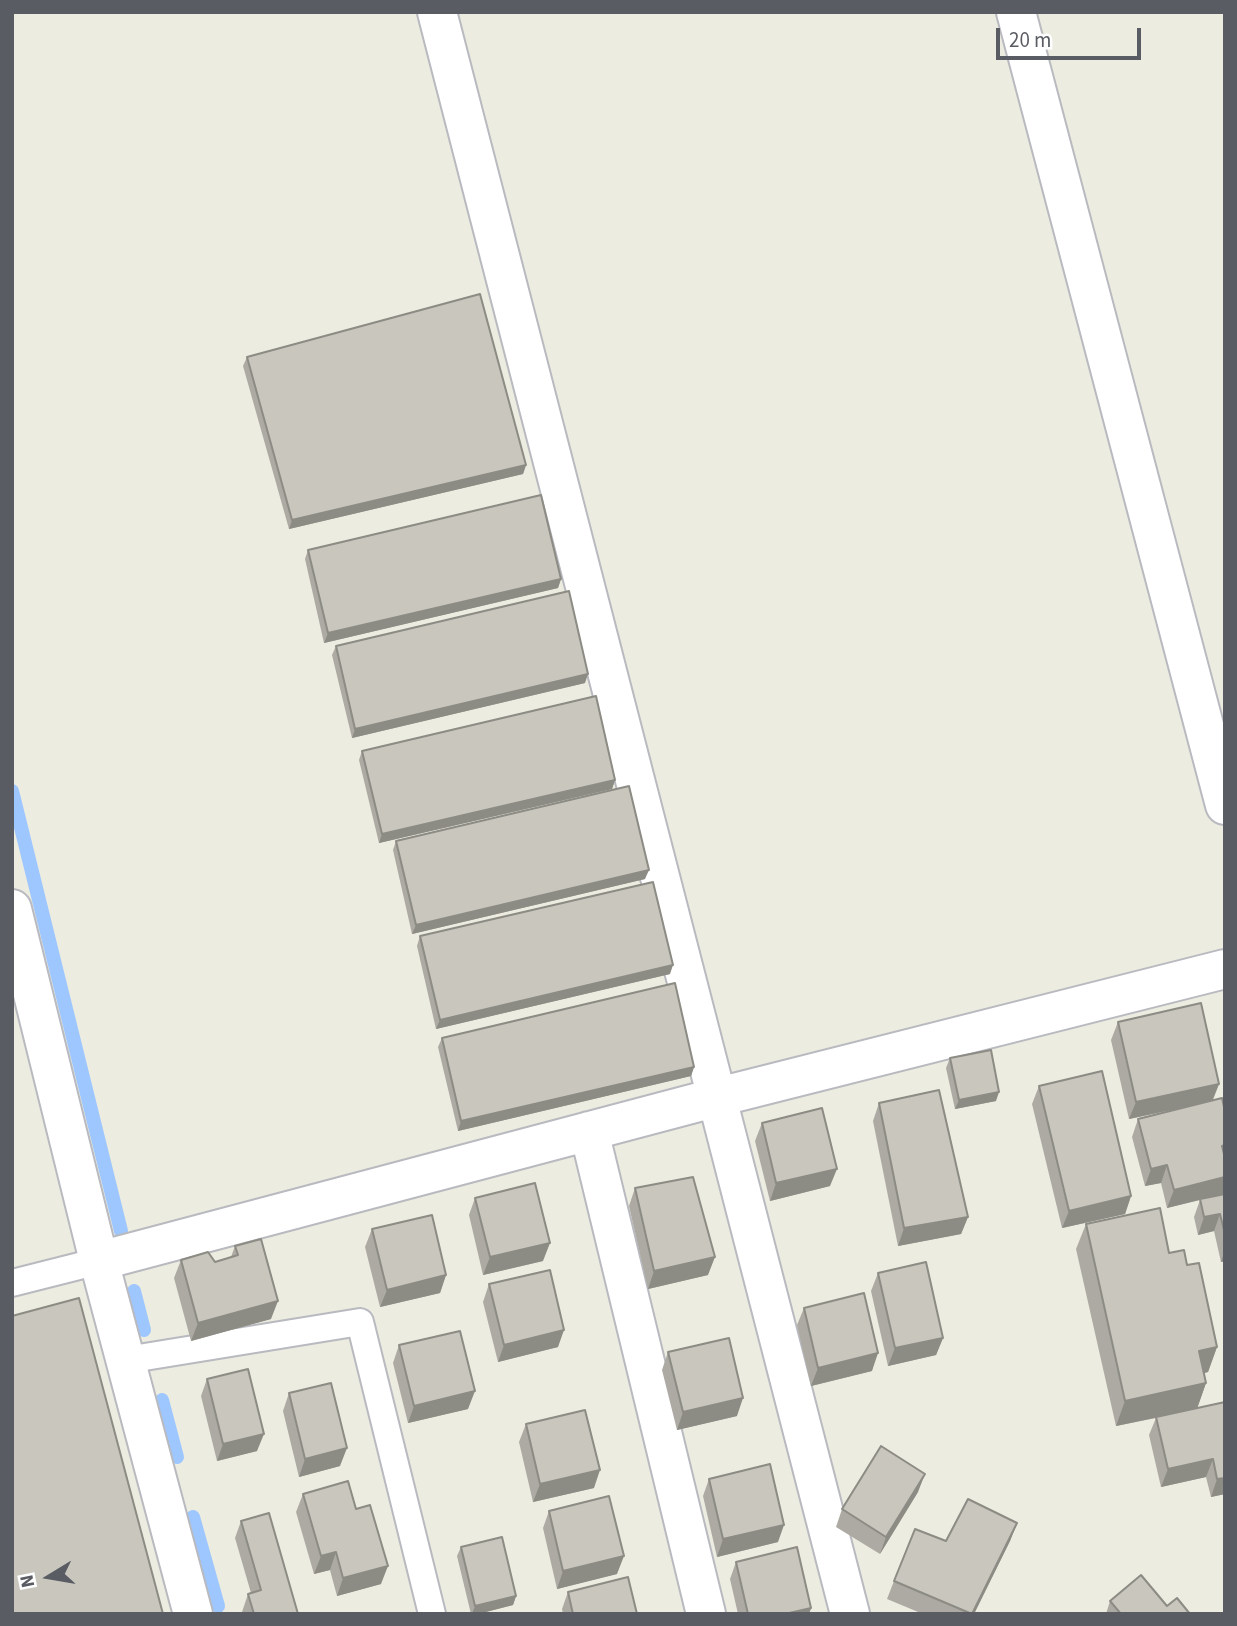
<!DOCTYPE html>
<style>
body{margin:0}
#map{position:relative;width:1237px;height:1626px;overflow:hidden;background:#edece0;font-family:"Source Sans 3",sans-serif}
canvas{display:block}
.frame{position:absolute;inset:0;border:14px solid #595c62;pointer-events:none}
.north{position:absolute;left:14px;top:1542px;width:70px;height:70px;-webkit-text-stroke:5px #fff;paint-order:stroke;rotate:259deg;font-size:19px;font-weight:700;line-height:28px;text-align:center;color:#595c62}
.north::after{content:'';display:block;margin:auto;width:24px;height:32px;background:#595c62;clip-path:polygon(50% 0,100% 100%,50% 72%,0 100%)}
.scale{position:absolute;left:996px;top:28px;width:145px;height:32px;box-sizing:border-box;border:4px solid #595c62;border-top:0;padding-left:9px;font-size:21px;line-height:24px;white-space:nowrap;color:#595c62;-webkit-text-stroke:5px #fff;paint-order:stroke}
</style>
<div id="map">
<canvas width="1237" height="1626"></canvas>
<div class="frame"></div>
<div class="north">N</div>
<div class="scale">20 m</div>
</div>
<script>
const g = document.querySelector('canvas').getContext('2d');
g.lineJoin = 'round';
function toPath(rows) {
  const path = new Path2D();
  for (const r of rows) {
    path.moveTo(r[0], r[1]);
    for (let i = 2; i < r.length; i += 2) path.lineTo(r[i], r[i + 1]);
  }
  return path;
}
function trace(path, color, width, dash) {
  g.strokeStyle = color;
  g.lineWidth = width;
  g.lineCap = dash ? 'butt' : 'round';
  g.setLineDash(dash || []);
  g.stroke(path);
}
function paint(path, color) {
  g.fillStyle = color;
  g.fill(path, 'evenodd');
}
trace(toPath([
 [12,791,121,1231],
 [134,1291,144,1330],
 [162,1400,177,1457],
 [193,1517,218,1606]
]), '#9ec7ff', 14);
const service = toPath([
 [12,1283,99,1261],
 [126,1360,360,1322,432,1614]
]);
const minor = toPath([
 [437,12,850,1614],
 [1016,12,1225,805],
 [12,909,99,1261,193,1614],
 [589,1131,706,1614],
 [99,1261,714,1098,1225,969]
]);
trace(service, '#b8bac0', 30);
trace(minor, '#b8bac0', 42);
trace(service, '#fff', 26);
trace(minor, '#fff', 38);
paint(toPath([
 [247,357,526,465,523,474,289,529,243,366],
 [308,550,561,579,558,588,324,643,305,559],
 [336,646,585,683,352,738,332,655],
 [362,751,615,780,612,789,379,843,359,760],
 [396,841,645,879,412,934,393,850],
 [420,936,670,974,436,1029,417,946],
 [1118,1022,1219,1084,1213,1100,1225,1111,1225,1189,1223,1194,1225,1194,1225,1261,1221,1262,1214,1231,1198,1235,1194,1217,1200,1200,1167,1208,1161,1183,1145,1186,1132,1137,1138,1119,1182,1108,1129,1119,1111,1040],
 [442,1038,694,1067,691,1076,458,1131,438,1047],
 [950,1058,996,1101,955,1109,946,1068],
 [1039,1086,1131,1196,1125,1214,1062,1228,1032,1104],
 [879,1103,968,1217,961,1234,898,1246,873,1121],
 [762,1123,830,1186,770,1201,755,1141],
 [635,1188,708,1275,648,1289,629,1206],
 [475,1198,543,1261,483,1275,469,1215],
 [1086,1224,1169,1253,1187,1265,1217,1347,1208,1372,1204,1373,1206,1383,1197,1408,1225,1402,1225,1494,1211,1497,1206,1477,1161,1487,1149,1435,1156,1418,1116,1426,1076,1249],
 [372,1229,446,1275,440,1293,380,1307,365,1247],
 [235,1246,271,1319,191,1341,174,1278,181,1260,215,1262,231,1257],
 [878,1273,943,1338,936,1355,888,1366,871,1291],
 [489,1284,558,1347,498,1362,483,1302],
 [804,1308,872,1371,811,1386,797,1325],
 [399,1345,468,1409,408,1423,393,1363],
 [668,1352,737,1416,677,1430,662,1370],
 [207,1379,257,1451,217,1461,201,1396],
 [289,1393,340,1466,299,1477,283,1411],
 [526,1424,594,1488,533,1502,519,1442],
 [709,1479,778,1542,717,1557,703,1496],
 [918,1492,880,1554,836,1527,842,1509],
 [303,1494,356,1509,381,1584,337,1596,330,1570,314,1574,296,1512],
 [549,1511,617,1574,557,1589,543,1528],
 [241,1521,298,1614,242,1614,242,1612,248,1594,251,1593,235,1538],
 [1017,1523,1010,1541,974,1614,923,1614,887,1599,894,1581,946,1541],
 [461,1547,516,1596,513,1605,478,1614,471,1614,457,1556],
 [736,1562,811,1608,809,1614,738,1614,730,1579],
 [568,1592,637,1614,563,1614,562,1609],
 [1110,1601,1167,1606,1190,1614,1106,1614]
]), '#acaaa3');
paint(toPath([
 [526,465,523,474,289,529,292,520],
 [561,579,558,588,324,643,328,633],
 [588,674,585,683,352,738,355,729],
 [615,780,612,789,379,843,382,834],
 [649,870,645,879,412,934,416,925],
 [673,965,670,974,436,1029,440,1020],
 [694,1067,691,1076,458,1131,461,1121],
 [1219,1084,1212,1101,1129,1119,1136,1102],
 [999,1092,996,1101,955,1109,959,1100],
 [1167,1165,1161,1183,1145,1186,1151,1169],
 [837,1169,830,1186,770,1201,776,1183],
 [1225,1177,1225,1189,1223,1194,1167,1208,1174,1190],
 [1131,1196,1125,1214,1062,1228,1069,1211],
 [1220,1214,1214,1231,1198,1235,1204,1217],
 [968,1217,961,1234,898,1246,904,1228],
 [550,1243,543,1261,483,1275,490,1257],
 [1225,1250,1225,1261,1221,1262],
 [715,1257,708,1275,648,1289,654,1271],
 [446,1275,440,1293,380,1307,387,1290],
 [278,1301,271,1319,191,1341,198,1323],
 [564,1330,558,1347,498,1362,504,1345],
 [943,1338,936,1355,888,1366,895,1348],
 [1217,1347,1208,1372,1190,1377,1199,1351],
 [878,1353,872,1371,811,1386,818,1368],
 [1206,1383,1197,1409,1116,1426,1125,1401],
 [475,1391,468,1409,408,1423,414,1406],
 [743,1398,737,1416,677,1430,683,1412],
 [264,1434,257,1451,217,1461,223,1444],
 [347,1448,340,1466,299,1477,305,1459],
 [1213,1459,1206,1477,1161,1487,1168,1469],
 [600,1470,594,1488,533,1502,540,1484],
 [925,1474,918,1492,880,1554,886,1537],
 [1225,1478,1225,1494,1211,1497,1217,1479],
 [1017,1523,1010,1541,974,1614,972,1614],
 [784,1525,778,1542,717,1557,723,1539],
 [336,1552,330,1570,314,1574,321,1556],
 [624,1556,617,1574,557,1589,563,1571],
 [388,1566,381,1584,337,1596,343,1578],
 [516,1596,513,1605,478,1614,472,1614,475,1606],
 [811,1608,809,1614,785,1614]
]), '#8c8b84');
const building = toPath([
 [480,294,526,465,292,520,247,357,480,294],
 [541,495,561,579,328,633,308,550,541,495],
 [569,591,588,674,355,729,336,646,569,591],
 [596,696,615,780,382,834,362,751,596,696],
 [629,786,649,870,416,925,396,841,629,786],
 [653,882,673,965,440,1020,420,936,653,882],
 [675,983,694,1067,461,1121,442,1038,675,983],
 [1201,1003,1219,1084,1136,1102,1118,1022,1201,1003],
 [991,1050,999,1092,959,1100,950,1058,991,1050],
 [1102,1071,1131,1196,1069,1211,1039,1086,1102,1071],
 [939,1090,968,1217,904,1228,879,1103,939,1090],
 [1222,1098,1225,1111,1225,1145,1222,1146,1225,1158,1225,1177,1174,1190,1167,1165,1151,1169,1138,1119,1222,1098],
 [822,1108,837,1169,776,1183,762,1123,822,1108],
 [693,1177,715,1257,654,1271,635,1188,693,1177],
 [535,1183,550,1243,490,1257,475,1198,535,1183],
 [1225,1194,1225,1234,1220,1214,1204,1217,1200,1199,1225,1194],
 [1160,1208,1169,1253,1184,1250,1187,1265,1199,1263,1217,1347,1199,1351,1206,1383,1125,1401,1086,1224,1160,1208],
 [432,1215,446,1275,387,1290,372,1229,432,1215],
 [261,1239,278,1301,198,1323,181,1260,208,1252,215,1262,238,1255,235,1246,261,1239],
 [926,1262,943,1338,895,1348,878,1273,926,1262],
 [550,1270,564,1330,504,1345,489,1284,550,1270],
 [864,1293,878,1353,818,1368,804,1308,864,1293],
 [79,1298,163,1614,12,1614,12,1316,79,1298],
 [460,1331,475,1391,414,1406,399,1345,460,1331],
 [729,1338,743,1398,683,1412,668,1352,729,1338],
 [248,1369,264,1434,223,1444,207,1379,248,1369],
 [331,1383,347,1448,305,1459,289,1393,331,1383],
 [1225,1402,1225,1478,1217,1479,1213,1459,1168,1469,1156,1417,1225,1402],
 [585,1410,600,1470,540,1484,526,1424,585,1410],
 [881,1446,925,1474,886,1537,842,1509,881,1446],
 [770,1464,784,1525,723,1539,709,1479,770,1464],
 [348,1481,356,1509,370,1505,388,1566,343,1578,336,1552,321,1556,303,1494,348,1481],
 [609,1496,624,1556,563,1571,549,1511,609,1496],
 [968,1499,1017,1523,972,1614,894,1581,915,1529,946,1541,968,1499],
 [269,1513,298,1614,254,1614,248,1594,261,1590,241,1521,269,1513],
 [502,1537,516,1596,475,1606,461,1547,502,1537],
 [797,1547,811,1608,785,1614,748,1614,736,1562,797,1547],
 [1141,1575,1167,1606,1177,1598,1190,1614,1121,1614,1110,1601,1141,1575],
 [628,1577,637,1614,573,1614,568,1592,628,1577]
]);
paint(building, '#c8c6bd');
trace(building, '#8c8b84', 2);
</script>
